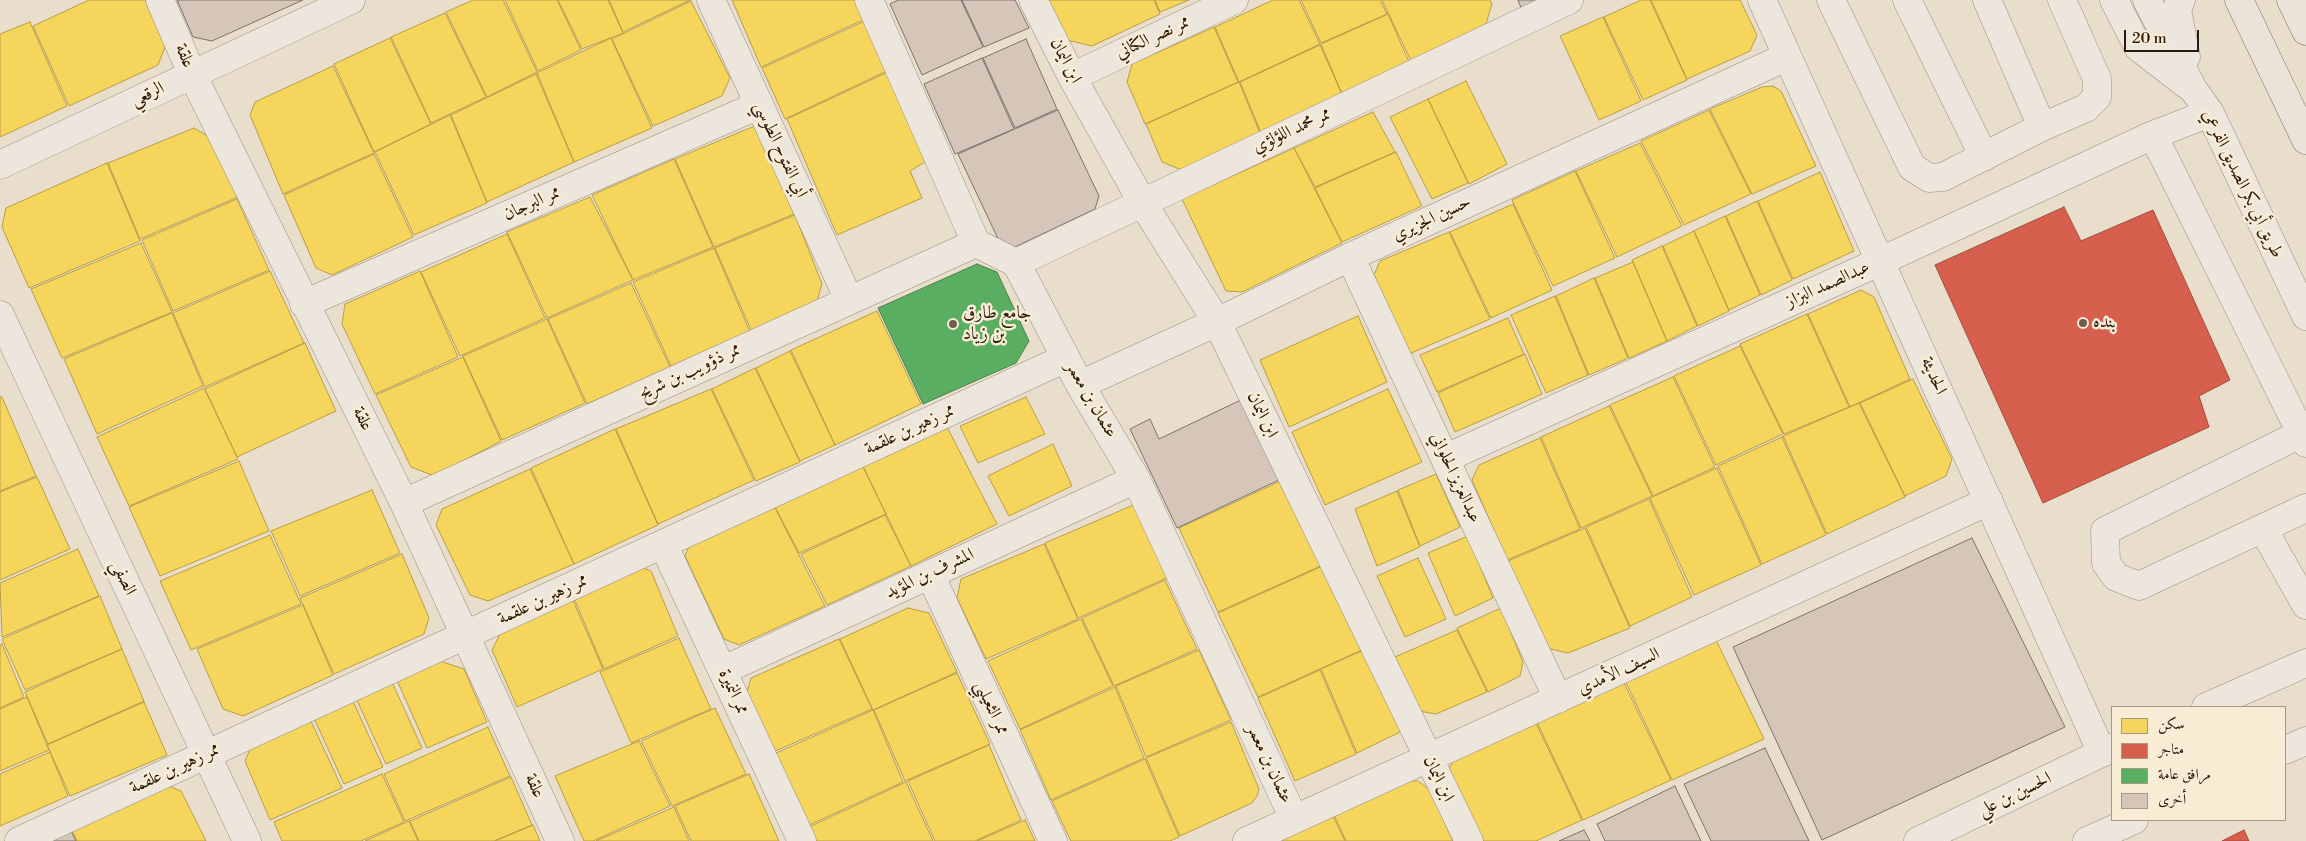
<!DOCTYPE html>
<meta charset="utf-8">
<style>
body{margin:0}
#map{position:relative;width:2306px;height:841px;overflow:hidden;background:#e8decb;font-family:"Libre Bodoni",Amiri,serif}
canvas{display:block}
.legend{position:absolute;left:2111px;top:706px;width:175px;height:115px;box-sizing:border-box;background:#f8ecd5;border:1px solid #a59886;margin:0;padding:6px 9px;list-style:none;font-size:15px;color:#291910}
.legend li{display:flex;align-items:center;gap:10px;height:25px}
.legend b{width:25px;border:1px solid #a59886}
.scale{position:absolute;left:2124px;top:30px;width:75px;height:22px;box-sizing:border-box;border:2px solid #291910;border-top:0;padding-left:6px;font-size:15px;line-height:18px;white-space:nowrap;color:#291910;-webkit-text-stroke:4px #f8ecd5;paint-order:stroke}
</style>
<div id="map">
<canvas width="2306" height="841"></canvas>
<ul class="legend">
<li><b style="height:14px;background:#f6d55c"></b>سكن</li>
<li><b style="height:14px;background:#d6604d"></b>متاجر</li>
<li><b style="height:14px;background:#5aae61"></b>مرافق عامة</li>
<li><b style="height:14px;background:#d6c5b9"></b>أخرى</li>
</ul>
<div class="scale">20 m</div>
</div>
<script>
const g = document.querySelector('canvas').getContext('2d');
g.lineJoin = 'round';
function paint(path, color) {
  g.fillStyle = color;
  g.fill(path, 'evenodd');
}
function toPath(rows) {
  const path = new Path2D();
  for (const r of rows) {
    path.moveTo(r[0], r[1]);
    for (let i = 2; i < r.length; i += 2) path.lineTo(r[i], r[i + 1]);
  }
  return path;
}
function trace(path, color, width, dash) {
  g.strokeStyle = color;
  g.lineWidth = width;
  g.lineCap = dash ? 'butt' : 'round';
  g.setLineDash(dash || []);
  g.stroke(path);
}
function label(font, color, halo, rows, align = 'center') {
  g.font = font + ' "Libre Bodoni",Amiri,serif';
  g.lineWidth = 5;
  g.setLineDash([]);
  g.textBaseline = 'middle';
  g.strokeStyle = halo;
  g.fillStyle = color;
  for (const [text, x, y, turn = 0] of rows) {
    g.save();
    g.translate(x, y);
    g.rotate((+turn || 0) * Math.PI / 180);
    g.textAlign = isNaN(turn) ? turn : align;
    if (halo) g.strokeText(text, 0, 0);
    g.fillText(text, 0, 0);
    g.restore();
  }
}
const homes = toPath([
 [89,0,146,0,165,47,158,65,69,106,33,26,89,0],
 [473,0,503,0,537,72,487,97,446,12,473,0],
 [505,0,557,0,581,50,538,71,505,0],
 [558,0,608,0,623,33,582,49,558,0],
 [609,0,690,0,623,32,609,0],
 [732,0,857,0,865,19,761,67,732,0],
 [1047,0,1154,0,1160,14,1092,46,1067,40,1047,0],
 [1155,0,1189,0,1160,12,1155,0],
 [1273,0,1299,0,1320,44,1239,82,1215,27,1273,0],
 [1301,0,1380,0,1387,14,1321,43,1301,0],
 [1382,0,1490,0,1492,4,1485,27,1412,63,1382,0],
 [1641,0,1650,0,1687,80,1643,100,1604,17,1641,0],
 [1651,0,1740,0,1757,35,1750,51,1687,79,1651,0],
 [691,1,730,78,722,96,653,126,612,39,691,1],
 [445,13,486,97,431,123,391,37,445,13],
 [1388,14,1409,62,1342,94,1321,44,1388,14],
 [1603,17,1641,101,1599,120,1560,36,1603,17],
 [867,20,889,70,785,119,762,68,867,20],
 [30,22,67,106,0,137,0,34,30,22],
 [1214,27,1238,82,1145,124,1127,82,1132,64,1214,27],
 [390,38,431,124,374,152,334,64,390,38],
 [611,38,652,128,574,162,537,73,611,38],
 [1320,45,1342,94,1261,133,1240,82,1320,45],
 [333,66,374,153,283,194,250,115,255,102,333,66],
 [890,71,927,161,910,171,922,198,837,235,787,119,890,71],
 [536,74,574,162,487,202,451,115,536,74],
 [1466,81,1507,164,1469,184,1428,99,1466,81],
 [1239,82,1260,133,1182,170,1162,162,1146,124,1239,82],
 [1773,86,1781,91,1816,166,1752,194,1710,109,1762,87,1773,86],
 [1428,99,1468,183,1432,199,1390,117,1428,99],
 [1709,110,1751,194,1684,225,1641,141,1709,110],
 [1373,112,1395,152,1315,187,1294,148,1373,112],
 [450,115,487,203,414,235,375,152,450,115],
 [757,125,799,212,714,247,675,159,757,125],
 [194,128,211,138,238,197,140,239,108,163,194,128],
 [1640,143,1682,226,1617,257,1576,171,1640,143],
 [1294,148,1342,243,1242,292,1226,291,1182,199,1294,148],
 [1396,152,1422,206,1342,242,1315,188,1396,152],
 [374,154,413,237,332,275,316,268,284,195,374,154],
 [674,159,713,247,633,280,592,195,674,159],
 [107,163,140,241,29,288,2,227,6,208,107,163],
 [1575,171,1615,258,1553,286,1512,200,1575,171],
 [1820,172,1854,251,1793,279,1758,201,1820,172],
 [590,197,633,280,547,318,507,232,590,197],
 [237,199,269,270,173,311,142,240,237,199],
 [1757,201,1792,280,1761,295,1726,216,1757,201],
 [1513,204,1552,290,1491,318,1450,232,1513,204],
 [795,215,822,284,817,301,751,330,715,248,795,215],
 [1725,216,1760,295,1729,310,1694,231,1725,216],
 [1694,231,1729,311,1698,326,1663,246,1694,231],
 [1449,232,1490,319,1409,354,1374,275,1380,261,1449,232],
 [507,234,545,318,460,356,421,272,507,234],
 [141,243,172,312,62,358,31,289,141,243],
 [1662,246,1697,326,1667,341,1632,260,1662,246],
 [714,248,750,332,671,366,633,282,714,248],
 [1633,262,1667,341,1629,358,1595,278,1633,262],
 [270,271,304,343,205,387,173,313,270,271],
 [420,271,458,357,375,394,342,324,345,304,420,271],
 [1594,278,1628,358,1589,375,1556,296,1594,278],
 [631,283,670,367,587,404,548,319,631,283],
 [1861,290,1874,297,1910,379,1850,407,1808,314,1861,290],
 [1555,296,1588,375,1546,393,1511,315,1555,296],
 [877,311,921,404,835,445,791,350,877,311],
 [172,313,203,386,97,434,64,359,172,313],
 [1807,314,1849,407,1784,434,1740,344,1807,314],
 [1358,316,1387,382,1289,427,1260,360,1358,316],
 [1508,318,1524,354,1437,392,1420,355,1508,318],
 [547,319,585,403,502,440,463,356,547,319],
 [305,343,336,411,237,457,205,389,305,343],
 [1740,346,1783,434,1716,465,1674,376,1740,346],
 [790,351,835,445,800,461,756,368,790,351],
 [1525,354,1542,394,1455,432,1438,393,1525,354],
 [463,357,501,441,434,476,411,467,376,395,463,357],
 [755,368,800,462,756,481,712,389,755,368],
 [1673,377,1715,467,1653,496,1610,405,1673,377],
 [1913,379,1952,459,1946,476,1905,496,1860,403,1913,379],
 [204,388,238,459,129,506,97,437,204,388],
 [711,389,754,480,658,524,616,429,711,389],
 [1388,389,1422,462,1325,505,1292,432,1388,389],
 [0,397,2,397,36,476,0,491,0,397],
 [1026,397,1045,434,978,463,960,426,1026,397],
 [1859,403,1905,497,1827,534,1783,436,1859,403],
 [1609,406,1652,496,1581,528,1541,437,1609,406],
 [945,423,997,524,911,566,861,462,945,423],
 [615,429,658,525,574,564,531,468,615,429],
 [1782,437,1826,535,1762,564,1718,466,1782,437],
 [1540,438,1580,529,1507,560,1472,480,1479,465,1540,438],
 [1053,444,1072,486,1009,516,988,476,1053,444],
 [239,461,269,531,160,576,129,507,239,461],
 [861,463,886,514,799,553,773,503,861,463],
 [1717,468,1761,565,1694,595,1650,498,1717,468],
 [530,469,574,564,488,601,470,595,436,525,442,509,530,469],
 [1436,474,1460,527,1420,546,1398,490,1436,474],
 [37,477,70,549,0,580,0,492,37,477],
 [1285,479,1325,564,1218,612,1179,528,1285,479],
 [372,490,400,553,300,596,271,531,372,490],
 [1397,491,1420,547,1377,566,1355,509,1397,491],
 [1649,499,1692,597,1630,626,1586,527,1649,499],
 [1138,503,1171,576,1078,618,1045,543,1138,503],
 [773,504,825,606,739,645,724,639,685,556,691,541,773,504],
 [885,515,911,566,827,605,801,554,885,515],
 [1585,528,1630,628,1568,653,1546,648,1508,561,1585,528],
 [270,535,301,604,191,650,160,581,270,535],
 [1468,536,1493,598,1455,616,1428,553,1468,536],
 [1044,544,1078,619,986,659,957,598,961,579,1044,544],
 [78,549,99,596,2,637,0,583,78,549],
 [402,554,429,618,424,634,334,674,300,598,402,554],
 [1418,558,1446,619,1405,637,1377,576,1418,558],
 [637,565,651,571,678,636,604,669,573,596,637,565],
 [1325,565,1364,649,1258,697,1218,613,1325,565],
 [1165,580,1197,649,1114,686,1082,618,1165,580],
 [100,596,122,649,25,690,2,639,100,596],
 [571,596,603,669,517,707,492,650,503,628,571,596],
 [303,605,333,675,243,716,223,709,197,649,303,605],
 [908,608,929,613,957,672,873,710,840,639,908,608],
 [1501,608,1523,662,1520,676,1488,692,1457,628,1501,608],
 [1081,619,1113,686,1020,729,988,661,1081,619],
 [1457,630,1487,692,1436,714,1419,711,1395,657,1457,630],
 [1714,636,1764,739,1672,780,1624,678,1714,636],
 [679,638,711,709,631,743,600,672,679,638],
 [839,639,872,709,773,752,746,695,751,678,839,639],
 [2,644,24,697,0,708,0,645,2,644],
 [122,649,144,701,48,744,25,692,122,649],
 [1366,649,1402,731,1357,753,1321,669,1366,649],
 [1199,650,1231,720,1146,757,1116,686,1199,650],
 [437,660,464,669,487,722,427,748,396,678,437,660],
 [1320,670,1356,754,1295,781,1258,698,1320,670],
 [957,673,990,744,905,781,874,710,957,673],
 [1622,679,1671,780,1583,820,1535,718,1622,679],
 [391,680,422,748,386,764,355,696,391,680],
 [1115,687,1144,758,1051,800,1020,730,1115,687],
 [27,697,49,750,0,771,0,709,27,697],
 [352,699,383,767,344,784,313,716,352,699],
 [144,702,167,755,70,796,47,745,144,702],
 [715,708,746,774,672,806,641,741,715,708],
 [873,710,903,782,807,826,774,754,873,710],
 [310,719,342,788,270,820,245,761,252,745,310,719],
 [1534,719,1582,820,1536,841,1482,841,1449,769,1457,753,1534,719],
 [1231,722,1259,789,1257,796,1252,803,1180,836,1146,758,1231,722],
 [488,727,510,776,405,821,384,774,488,727],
 [639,741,670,806,593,841,584,841,555,776,639,741],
 [989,745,1021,820,975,841,935,841,908,781,989,745],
 [50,752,68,796,0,826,0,774,50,752],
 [1145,759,1179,837,1170,841,1071,841,1052,801,1145,759],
 [382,774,404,822,361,841,282,841,274,822,382,774],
 [749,774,779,841,691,841,675,806,749,774],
 [511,777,532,825,494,841,419,841,410,821,511,777],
 [1404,781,1418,781,1430,790,1453,841,1346,841,1333,813,1404,781],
 [906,782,933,841,815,841,809,827,906,782],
 [164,784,181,791,206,841,77,841,70,827,164,784],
 [674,807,689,841,596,841,674,807],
 [1332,814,1345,841,1271,841,1332,814],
 [1025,820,1035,841,977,841,1025,820],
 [409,821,418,841,365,841,409,821],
 [533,825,540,841,495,841,533,825]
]);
paint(homes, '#f6d55c');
trace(homes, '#b89d45', 1);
const shops = toPath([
 [2064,207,2081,241,2153,210,2230,380,2199,396,2209,427,2043,503,1935,265,2064,207],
 [2244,830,2249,841,2222,841,2244,830]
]);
paint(shops, '#d6604d');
trace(shops, '#a24b3b', 1);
const public = toPath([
 [977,264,997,272,1029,341,1016,363,923,404,878,308,977,264]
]);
paint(public, '#5aae61');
trace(public, '#4b8149', 1);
const building = toPath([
 [177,0,303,0,212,41,193,37,177,0],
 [898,0,961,0,983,47,922,75,890,4,898,0],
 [962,0,1015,0,1029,28,984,47,962,0],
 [1518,0,1545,0,1522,10,1518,0],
 [1026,39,1057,109,1015,128,983,58,1026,39],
 [982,58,1014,129,955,154,924,84,982,58],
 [1058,110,1099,196,1095,209,1015,247,1000,243,958,154,1058,110],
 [1245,398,1281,479,1177,528,1130,429,1150,419,1159,439,1245,398],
 [1972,538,2065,727,1822,840,1733,647,1972,538],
 [1765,748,1809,841,1711,841,1684,784,1765,748],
 [1675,786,1701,841,1605,841,1597,824,1675,786],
 [70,829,76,841,44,841,70,829],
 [1584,830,1590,841,1559,841,1584,830]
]);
paint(building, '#d6c5b9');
trace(building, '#7b7369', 1);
const minor = toPath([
 [160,0,192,74,404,503,560,841],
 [711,0,849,300],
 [869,0,976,243,1016,263,1080,385,1136,479,1294,819],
 [1033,0,1072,77,1142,202,1217,322,1469,841],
 [1762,0,2102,753],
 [1831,0,1912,167,1929,178,1943,177,2042,127,2086,108,2097,97,2097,79,2062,0],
 [1907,0,1984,157],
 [1987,0,2042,127],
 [2114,0,2138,47,2187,85],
 [2147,0,2193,89,2210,113,2306,316],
 [2181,0,2177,9,2186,57],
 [1072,77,1234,0],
 [2153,135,2306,443],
 [0,165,351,0],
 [1350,257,1558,699],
 [1016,263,1569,0],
 [304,304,759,105],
 [0,315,247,841],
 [1080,385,1217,322,1350,257,1786,57],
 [2306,431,2105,531,2106,563,2116,577,2139,586,2306,508],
 [1446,458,1881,261,2153,135,2210,113],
 [404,503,976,243],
 [2263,529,2306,605],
 [663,544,802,841],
 [930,574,1053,841],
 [724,670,1136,479],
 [2206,707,2306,663],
 [2285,750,2306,741],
 [19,841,1066,358],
 [1247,841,1989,501],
 [1918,841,2112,748],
 [2087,841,2134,820]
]);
const major = toPath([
 [2239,0,2306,140],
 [2291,0,2306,31]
]);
trace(minor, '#968e82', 29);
trace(major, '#7b7369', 29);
trace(minor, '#ece6dd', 28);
trace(major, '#e9e3d8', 28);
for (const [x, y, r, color] of [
 [2083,323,5,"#6c5e51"],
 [953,324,5,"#6c5e51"]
]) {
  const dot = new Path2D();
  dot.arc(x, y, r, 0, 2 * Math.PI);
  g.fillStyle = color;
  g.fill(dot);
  trace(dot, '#f8ecd5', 2);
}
label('18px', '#291910', '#f8ecd5', [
 ["ممر نصر الكتاني",1153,38,-25],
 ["علقة",184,56,66],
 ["ابن اليمان",1065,61,63],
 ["الرقعي",148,95,-25],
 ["ممر محمد اللؤلؤي",1292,131,-25],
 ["أبي الفتوح الطوسي",780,150,65],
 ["طريق أبي بكر الصديق الفرعي",2242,184,64],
 ["ممر البرجان",532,204,-24],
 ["حسين الجزيري",1432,219,-25],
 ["عبدالصمد البزاز",1828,285,-24],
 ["ممر ذؤويب بن شريح",690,372,-25],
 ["الحديثة",1933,376,66],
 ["عثمان بن معمر",1091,400,60],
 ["ابن اليمان",1262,415,64],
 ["علقة",362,419,63],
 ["ممر زهير بن علقمة",910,430,-25],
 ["عبدالعزيز الحلواني",1455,478,65],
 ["المشرف بن المؤيد",930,574,-25],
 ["الصفي",123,578,65],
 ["ممر زهير بن علقمة",543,600,-25],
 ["السيف الأمدي",1619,672,-25],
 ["ممر النميرة",733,692,65],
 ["ممر الثعيلبي",991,708,65],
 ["عثمان بن معمر",1269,764,65],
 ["ممر زهير بن علقمة",175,769,-25],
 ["ابن اليمان",1438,779,64],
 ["علقة",534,786,65],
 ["الحسين بن علي",2015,795,-26]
]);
label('18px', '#291910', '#f8ecd5', [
 ["جامع طارق",963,314],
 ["بن زياد",963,335],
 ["بنده",2093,323]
], 'left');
</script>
